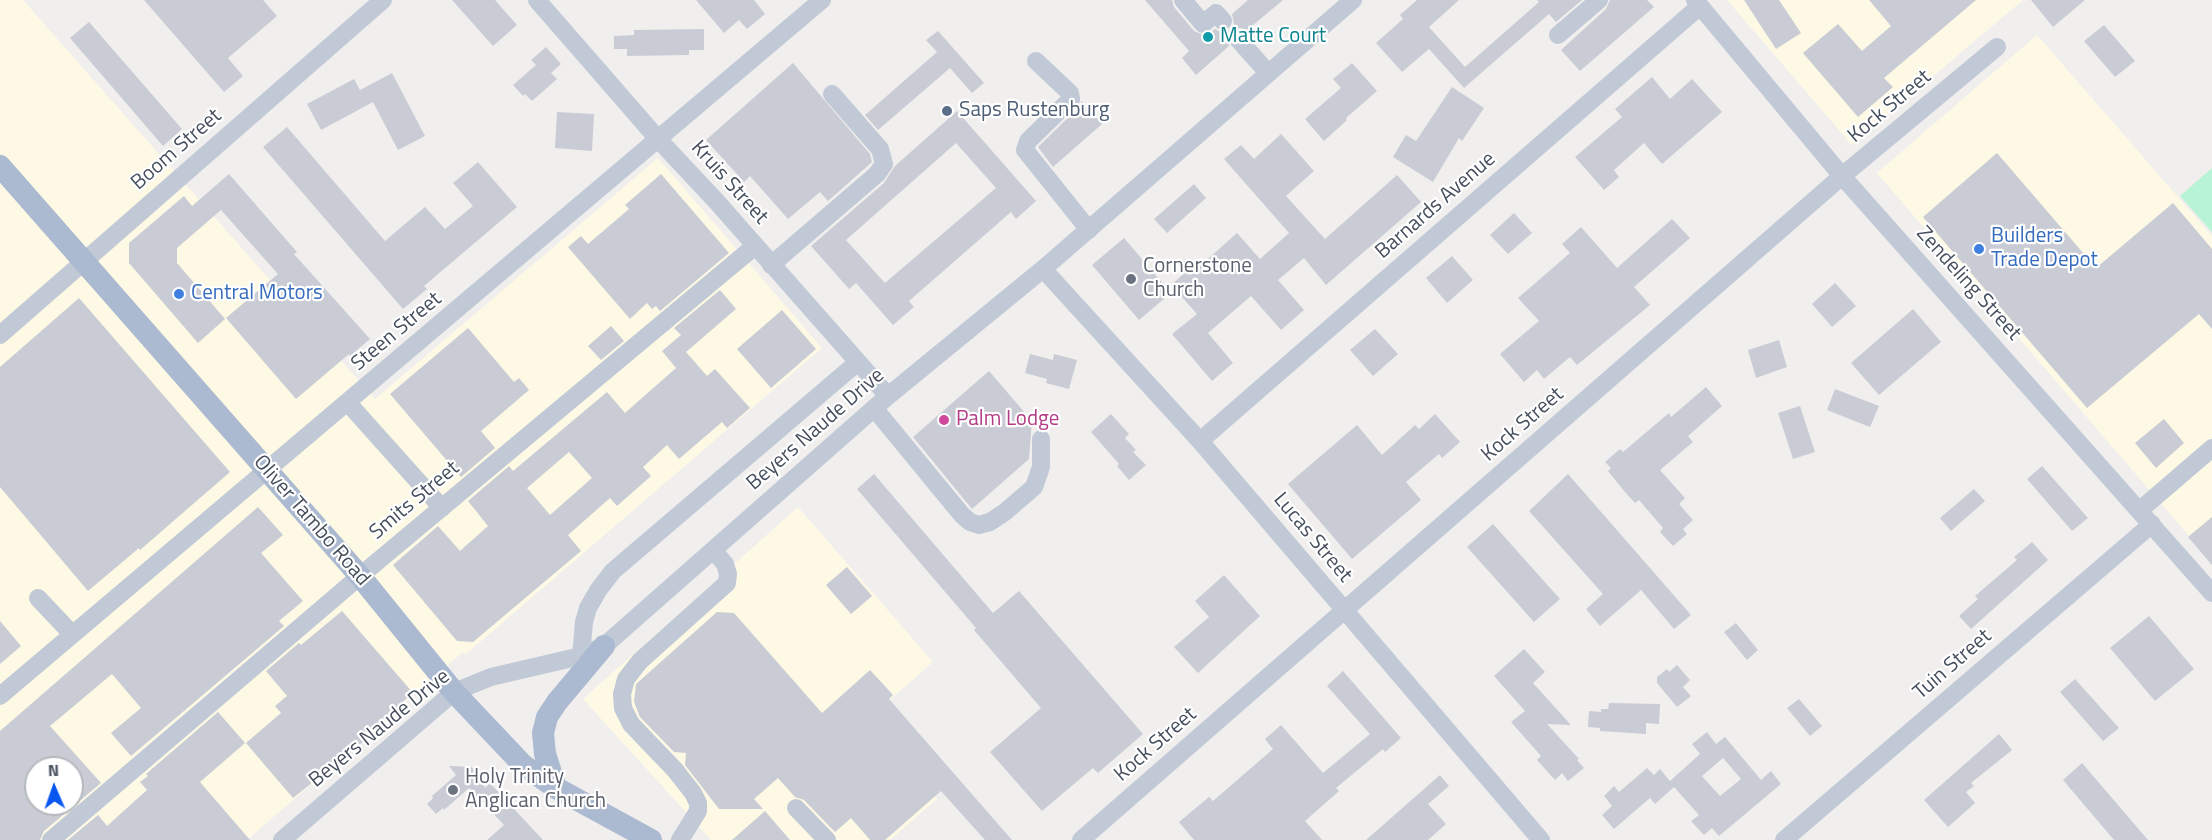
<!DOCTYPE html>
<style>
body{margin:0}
#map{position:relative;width:2212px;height:840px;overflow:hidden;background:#f1eeee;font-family:"Titillium Web",sans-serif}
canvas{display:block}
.north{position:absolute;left:24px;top:756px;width:60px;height:60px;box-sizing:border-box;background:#fff;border:2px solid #b5b9be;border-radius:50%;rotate:358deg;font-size:16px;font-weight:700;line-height:24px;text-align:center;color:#454f5d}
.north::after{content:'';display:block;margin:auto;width:21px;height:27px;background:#0957f0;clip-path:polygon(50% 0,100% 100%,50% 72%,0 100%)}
</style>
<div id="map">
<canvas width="2212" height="840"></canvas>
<div class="north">N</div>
</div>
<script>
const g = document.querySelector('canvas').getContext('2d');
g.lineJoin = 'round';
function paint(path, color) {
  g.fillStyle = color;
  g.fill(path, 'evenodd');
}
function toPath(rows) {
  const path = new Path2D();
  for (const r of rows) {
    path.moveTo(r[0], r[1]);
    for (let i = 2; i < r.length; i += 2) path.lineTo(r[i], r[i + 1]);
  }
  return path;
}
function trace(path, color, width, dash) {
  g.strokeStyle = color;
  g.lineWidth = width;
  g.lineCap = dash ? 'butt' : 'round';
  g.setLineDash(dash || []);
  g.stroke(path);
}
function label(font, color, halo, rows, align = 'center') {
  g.font = font + ' "Titillium Web",sans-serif';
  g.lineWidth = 4.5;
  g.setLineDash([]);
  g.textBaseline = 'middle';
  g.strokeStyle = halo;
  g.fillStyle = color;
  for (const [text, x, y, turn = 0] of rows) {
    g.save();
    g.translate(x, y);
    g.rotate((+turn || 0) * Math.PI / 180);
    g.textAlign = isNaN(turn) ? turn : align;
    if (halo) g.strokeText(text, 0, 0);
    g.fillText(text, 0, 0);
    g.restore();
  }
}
paint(toPath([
 [0,0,23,0,375,399,658,158,822,348,465,655,463,652,247,840,0,840],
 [36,768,72,768,72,804,36,804],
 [1727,0,2023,0,1852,145],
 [2037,35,2212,236,2212,563,1877,173],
 [798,507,933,662,868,719,937,799,890,840,711,840,583,699]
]), '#fdf9e5');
paint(toPath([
 [2212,168,2212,232,2180,196]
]), '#b8f3d5');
paint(toPath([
 [144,0,263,0,277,16,228,58,243,76,224,92],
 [452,0,495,0,517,25,493,46],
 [696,0,754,0,765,14,747,29,739,20,724,33],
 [1145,0,1172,0,1174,7,1194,31,1206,36,1215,29,1220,32,1230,30,1234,24,1232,14,1248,0,1283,0,1246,31,1241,28,1231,30,1227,36,1229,46,1196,75,1182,58,1189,51],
 [1417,0,1459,0,1429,27,1465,67,1539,2,1537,0,1582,0,1556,22,1549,14,1464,88,1429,49,1402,72,1376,43,1403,19,1400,15],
 [1610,0,1647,0,1654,7,1580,71,1561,50,1606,9],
 [1744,0,1779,0,1801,33,1776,49],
 [1869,0,1976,0,1884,78,1893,87,1858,117,1803,53,1838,24,1862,51,1891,26],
 [2031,0,2085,0,2053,27],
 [89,22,182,129,163,146,70,38],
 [2104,25,2135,61,2115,77,2084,41],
 [704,29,704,50,689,50,689,55,627,56,627,49,614,49,614,36,634,35,634,30],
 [938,31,984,83,972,93,950,68,878,130,865,115,937,52,926,40],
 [546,47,561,64,551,73,557,79,532,101,525,94,523,96,513,85,536,65,531,60],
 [793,63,870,154,872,162,828,201,820,192,788,219,750,176,744,182,706,140],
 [1352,63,1377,91,1346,118,1347,120,1324,141,1305,119,1341,88,1333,79],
 [392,73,425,136,398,150,373,102,321,130,307,104,354,79,360,90],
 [1652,77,1670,99,1692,79,1722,112,1662,164,1644,143,1614,170,1619,177,1604,190,1575,157,1622,117,1615,109],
 [1452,87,1484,108,1462,141,1459,138,1433,182,1393,157,1406,135,1416,141],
 [1082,101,1102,124,1053,167,1038,147,1079,107],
 [957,111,1036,201,1016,219,1011,212,909,301,914,307,893,325,856,283,849,289,811,246,884,183,895,166],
 [956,143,996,188,885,283,846,240],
 [557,112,594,114,592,151,555,148],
 [287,127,385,241,425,207,445,229,473,206,453,183,478,162,517,207,424,286,427,289,403,309,263,147],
 [1281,134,1314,171,1286,196,1325,239,1397,175,1421,202,1326,285,1304,258,1278,280,1304,310,1281,330,1251,296,1208,333,1233,363,1212,381,1172,334,1197,314,1171,285,1187,271,1190,275,1237,233,1260,259,1289,233,1224,159,1241,145,1254,159],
 [1997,153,2096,268,2173,203,2212,249,2212,329,2199,314,2087,408,1923,217],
 [229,174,297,252,294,254,370,339,350,356,349,354,296,399,226,318,278,274,221,210,177,248,177,263,225,319,198,343,129,263,129,243,184,196,192,206],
 [661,174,729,253,660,311,656,306,652,309,647,303,630,319,568,247,581,236,588,244,629,209,625,205],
 [1194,184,1206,198,1167,233,1154,219],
 [1514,213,1532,233,1508,254,1490,235],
 [1672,219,1690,238,1634,287,1650,305,1577,365,1570,357,1544,379,1537,370,1524,382,1500,354,1539,321,1518,298,1570,253,1562,244,1581,227,1617,268],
 [1124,238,1171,293,1139,320,1092,265],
 [1452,256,1473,280,1447,303,1426,278],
 [1835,283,1856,306,1832,327,1812,304],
 [720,290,736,309,686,352,707,376,715,369,750,408,727,428,722,422,679,459,667,445,643,467,651,476,617,506,610,498,568,535,581,551,473,642,457,641,393,565,438,526,460,551,488,526,468,501,509,466,513,471,607,392,625,413,676,368,662,351,681,335,674,328],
 [569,452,592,478,550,515,527,488],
 [79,298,230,472,140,550,139,548,88,591,0,487,0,367],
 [1913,309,1941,342,1879,395,1851,363],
 [782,310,816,349,771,388,737,349],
 [611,326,624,341,601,360,588,346],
 [468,328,514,382,519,378,529,390,481,431,495,448,461,477,390,394],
 [1375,329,1398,354,1373,376,1350,350],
 [1779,340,1787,367,1756,378,1748,350],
 [1030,354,1053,360,1054,354,1077,360,1069,389,1046,383,1047,379,1025,373],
 [989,371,1032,421,1029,459,972,509,913,437],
 [1706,387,1722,406,1688,436,1693,442,1660,470,1685,498,1679,504,1693,520,1683,529,1687,534,1673,546,1660,532,1663,528,1639,500,1635,503,1625,492,1608,471,1611,468,1605,462,1620,449,1623,452,1669,413,1671,417],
 [1835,389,1879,406,1870,427,1827,410],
 [1800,406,1815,452,1793,459,1778,413],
 [1111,414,1129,434,1125,438,1136,450,1133,452,1146,465,1129,480,1117,466,1119,464,1091,432],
 [1435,414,1460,442,1442,458,1439,454,1406,482,1421,500,1352,559,1288,484,1357,425,1382,455,1415,425,1419,429],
 [2164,419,2184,443,2156,468,2135,443],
 [2042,466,2088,518,2072,531,2027,479],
 [874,474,993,613,1019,591,1143,734,1098,773,1093,768,1042,811,990,752,1041,708,974,630,976,628,857,489],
 [1568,474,1691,615,1674,629,1641,590,1600,626,1586,609,1603,594,1529,511],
 [1974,489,1985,501,1951,531,1940,518],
 [258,507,283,535,261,553,303,601,279,621,284,626,131,756,111,733,141,708,112,674,50,726,101,783,44,831,40,840,0,840,0,731],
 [36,768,72,768,72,804,36,804],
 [2212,517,2212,565,2188,537],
 [1493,524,1560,599,1534,622,1467,547],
 [2032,542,2048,560,1971,629,1959,616,1978,599,1975,596,2017,560,2014,557],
 [847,567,872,596,851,614,826,585],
 [1224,575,1260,616,1198,673,1174,647,1209,617,1195,601],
 [342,611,413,693,371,730,374,733,293,798,246,743,281,713,275,706,287,696,266,671,299,643,301,645],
 [717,612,734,613,822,713,870,670,893,695,889,699,1012,840,985,840,941,791,885,840,870,840,851,818,835,832,804,800,795,797,778,778,754,799,763,809,719,809,685,765,686,753,674,752,640,717,634,702,636,684],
 [2149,616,2194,669,2155,701,2110,648],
 [0,621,21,646,0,664],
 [1736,623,1758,650,1747,660,1724,632],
 [1524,649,1545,672,1533,683,1571,725,1547,724,1579,759,1577,760,1584,768,1568,781,1562,773,1555,780,1537,760,1541,756,1511,722,1525,711,1494,676],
 [1677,665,1690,680,1683,687,1691,696,1677,707,1657,683,1657,677,1667,669,1669,672],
 [1343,671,1401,738,1385,752,1383,749,1336,788,1339,791,1305,821,1322,840,1194,840,1179,822,1209,797,1213,801,1273,749,1265,739,1281,725,1323,773,1370,734,1327,686],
 [2075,679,2119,728,2103,741,2060,692],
 [1799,699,1822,726,1810,736,1787,708],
 [1609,703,1660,704,1659,724,1646,723,1646,734,1600,731,1600,728,1588,727,1589,711,1601,712,1601,709,1608,709],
 [218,712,245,743,200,782,250,840,68,840,98,815,107,826,147,790,140,782,148,776,146,774],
 [1707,732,1716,744,1725,737,1761,780,1771,771,1781,784,1719,836,1712,828,1704,835,1691,821,1699,815,1674,787,1655,804,1650,798,1614,829,1602,815,1612,806,1604,796,1614,786,1619,792,1647,768,1654,775,1660,769,1670,781,1700,754,1692,744],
 [1723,758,1741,779,1720,796,1702,776],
 [1999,734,2012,750,1971,783,1974,786,1966,792,1975,803,1948,827,1924,800],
 [2082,763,2148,840,2114,840,2063,780],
 [449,766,471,767,475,770,485,788,490,783,543,840,487,840,504,825,469,788,444,810,443,808,436,814,427,804,433,798,432,796,456,775],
 [1440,775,1449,786,1428,804,1446,824,1428,840,1366,840],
 [765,811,790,840,732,840]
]), '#c9ccd4');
trace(toPath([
 [537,0,658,139,717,202,888,396],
 [1183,0,1203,24,1216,13,1223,21],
 [1695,0,1842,176,2212,593],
 [1558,35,1599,0],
 [1238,39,1268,73],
 [1036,61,1070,93,1071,99,1028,141,1025,150,1089,230],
 [771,265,877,174,884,164,880,149,832,94],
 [1043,269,1200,441,1541,840],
 [0,335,383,0],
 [348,403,442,508],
 [874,408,962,515,970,522,979,525,990,522,1005,512,1034,487,1041,467,1041,439],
 [1200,441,1700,6],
 [2140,510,2212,448],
 [38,598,72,634],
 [581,656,584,622,588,608,599,589,613,571,858,362],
 [0,696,822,0],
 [796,808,827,840],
 [51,840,360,576,755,246],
 [282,840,454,692,491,677,581,656,604,646,888,396,1043,269,1353,0],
 [680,840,698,811,698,803,693,793,675,770,631,724,623,708,622,694,626,679,640,661,727,583,728,574,725,564,713,550],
 [1081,840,1842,176,1997,47],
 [1784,840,2152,524]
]), '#c0c9d5', 18);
trace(toPath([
 [0,166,360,576,454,692,523,765,556,788,651,840],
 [556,788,545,754,543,733,547,717,557,702,604,646]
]), '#abbad0', 22);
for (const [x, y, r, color] of [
 [1208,37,6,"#0f9aa8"],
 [947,111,6,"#5c6f8a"],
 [1979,249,6,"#3f7fe0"],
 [1131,279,6,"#6b7280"],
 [179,294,6,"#3f7fe0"],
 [944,420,6,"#d1479c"],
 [453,790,6,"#6b7280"]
]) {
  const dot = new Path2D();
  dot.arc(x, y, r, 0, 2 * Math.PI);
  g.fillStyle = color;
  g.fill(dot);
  trace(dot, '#fff', 2);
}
label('21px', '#0d838f', '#fff', [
 ["Matte Court",1220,37]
], 'left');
label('21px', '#454f5d', '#fff', [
 ["Kock Street",1890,107,-40],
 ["Boom Street",177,150,-41],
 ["Kruis Street",729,183,48],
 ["Barnards Avenue",1436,206,-41],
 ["Zendeling Street",1968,284,48],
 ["Steen Street",397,332,-40],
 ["Kock Street",1523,425,-41],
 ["Beyers Naude Drive",816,430,-41],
 ["Smits Street",415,501,-40],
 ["Oliver Tambo Road",311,521,49],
 ["Lucas Street",1312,538,50],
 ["Tuin Street",1953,665,-41],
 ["Beyers Naude Drive",380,729,-39],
 ["Kock Street",1156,745,-41]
]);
label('21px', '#4e5e75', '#fff', [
 ["Saps Rustenburg",959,111]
], 'left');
label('21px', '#366cbe', '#fff', [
 ["Builders",1991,237],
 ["Trade Depot",1991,261],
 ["Central Motors",191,294]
], 'left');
label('21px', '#5b616d', '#fff', [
 ["Cornerstone",1143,267],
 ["Church",1143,291],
 ["Holy Trinity",465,778],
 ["Anglican Church",465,802]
], 'left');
label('21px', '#b23c85', '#fff', [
 ["Palm Lodge",956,420]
], 'left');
</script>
